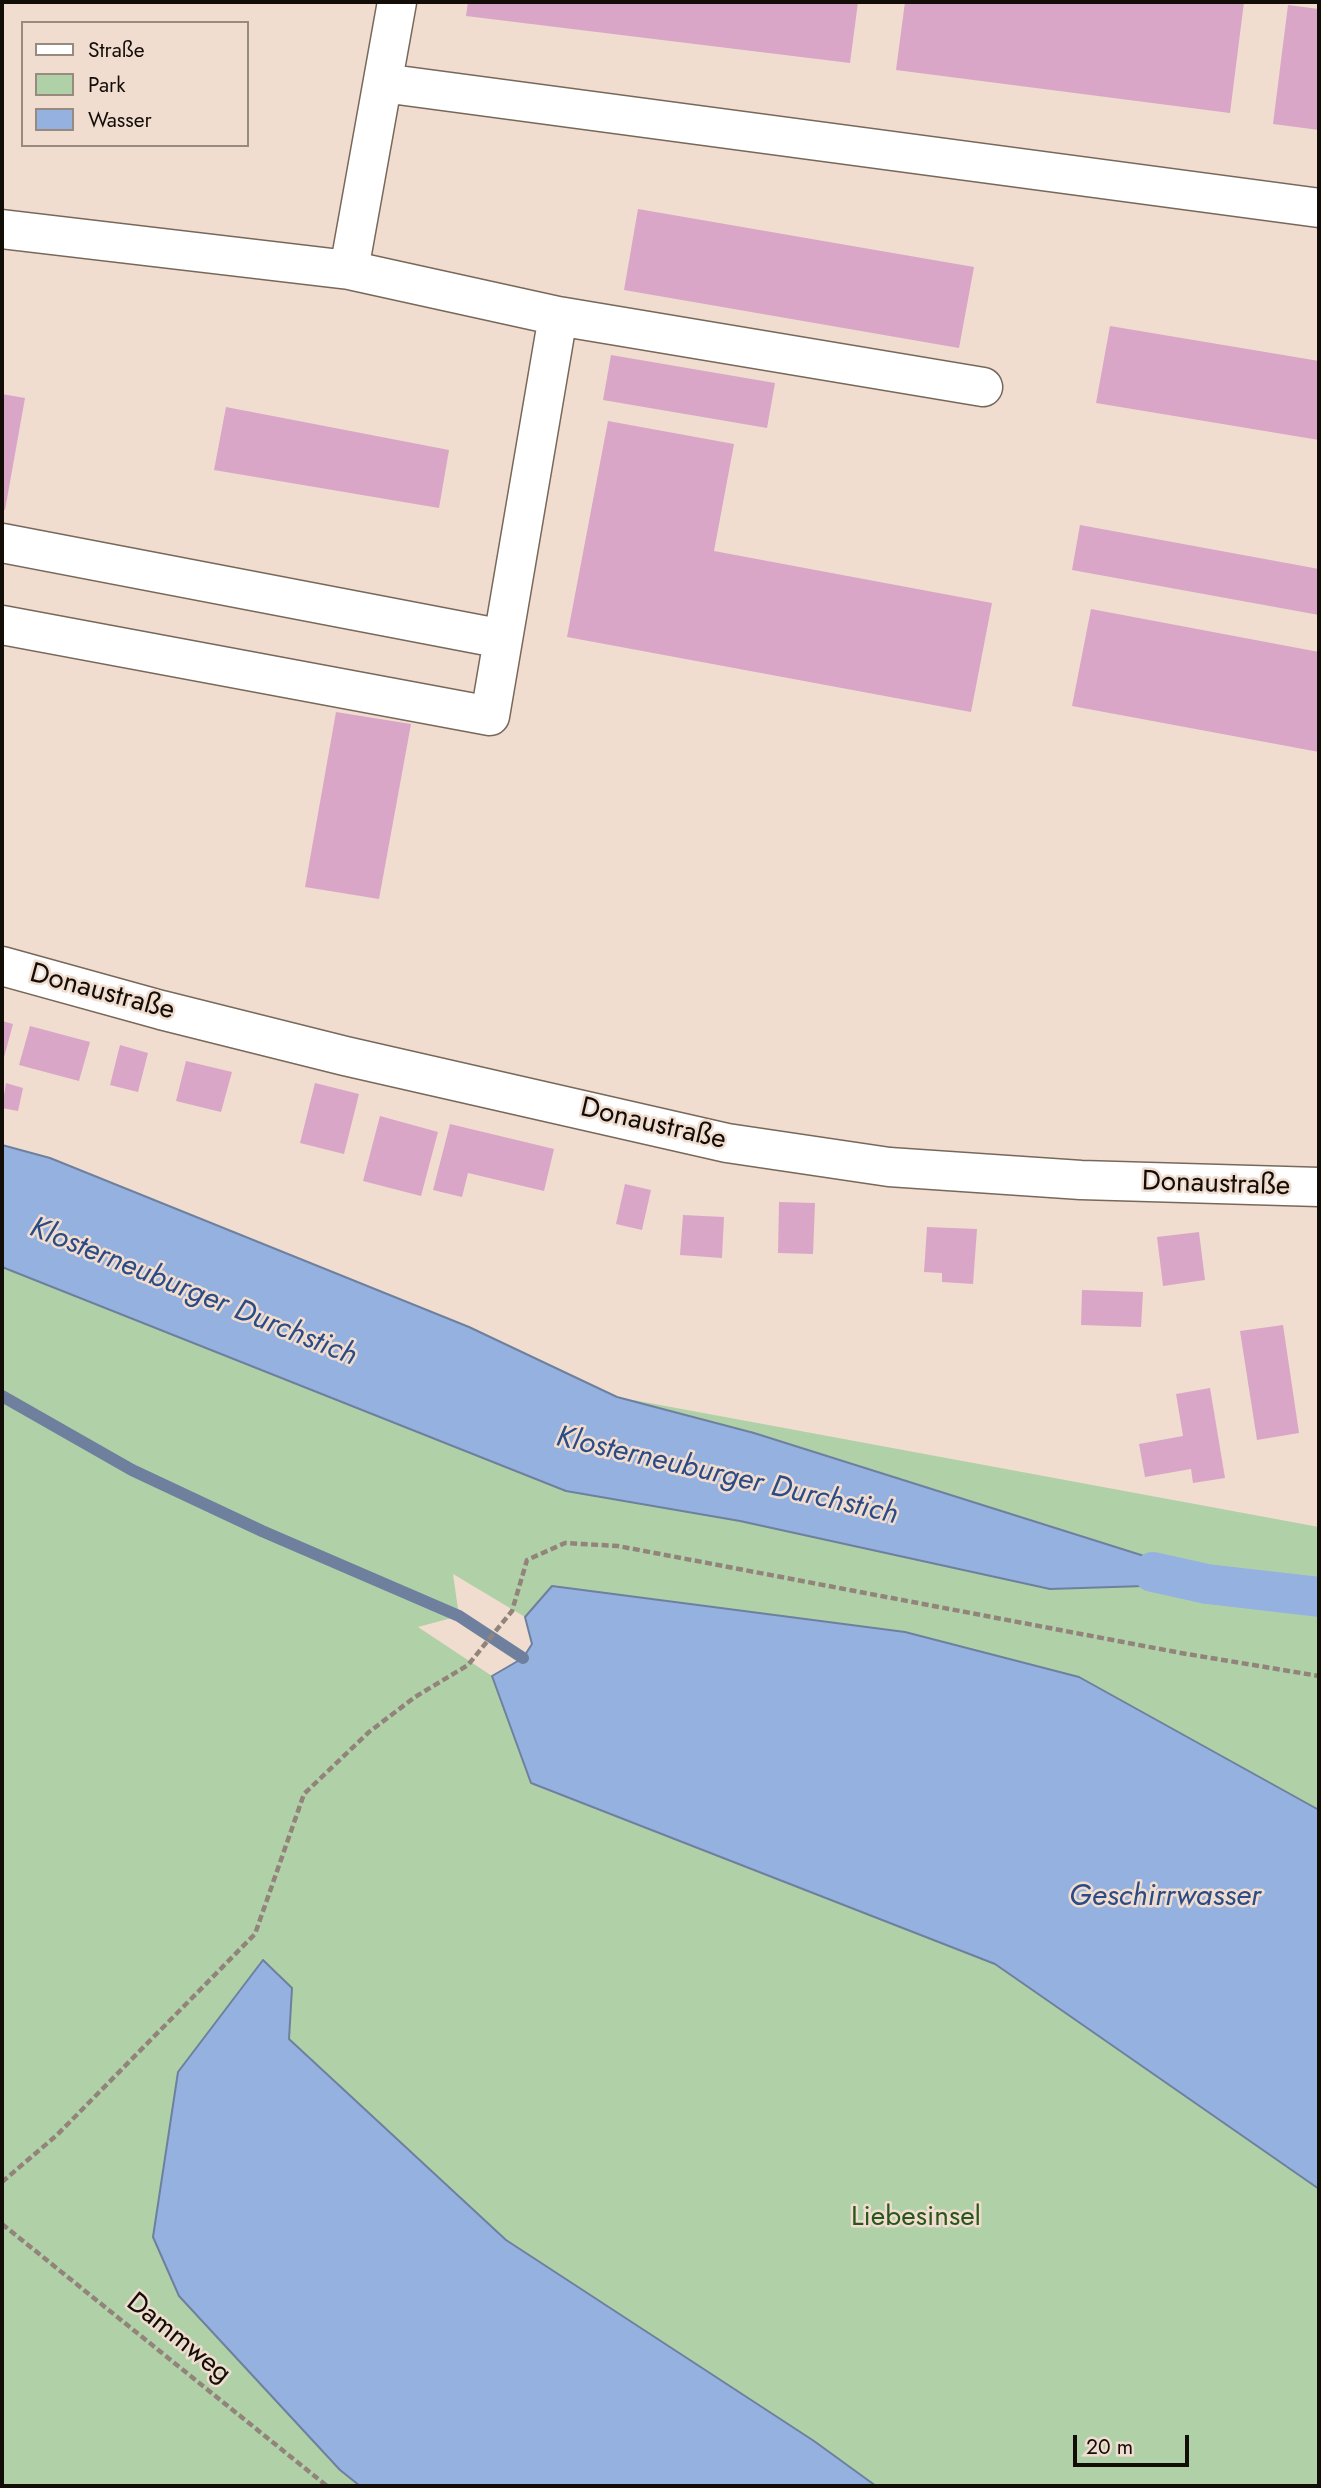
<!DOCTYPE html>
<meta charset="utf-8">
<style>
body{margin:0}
#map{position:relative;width:1321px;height:2488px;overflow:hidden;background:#f0ddcf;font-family:Jost,sans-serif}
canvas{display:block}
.frame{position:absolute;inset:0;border:4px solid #130d08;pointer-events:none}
.legend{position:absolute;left:21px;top:21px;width:228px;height:126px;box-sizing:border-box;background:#f0ddcf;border:2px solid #988a7f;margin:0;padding:9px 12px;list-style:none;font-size:21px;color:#130d08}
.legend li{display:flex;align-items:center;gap:14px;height:35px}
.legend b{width:35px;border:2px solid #988a7f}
.scale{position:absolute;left:1073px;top:2435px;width:116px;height:32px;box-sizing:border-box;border:4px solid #130d08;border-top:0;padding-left:9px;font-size:21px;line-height:24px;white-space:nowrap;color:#130d08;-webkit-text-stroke:5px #f0ddcf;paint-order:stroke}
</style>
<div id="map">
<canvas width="1321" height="2488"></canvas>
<div class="frame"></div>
<ul class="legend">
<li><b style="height:9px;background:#fff"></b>Straße</li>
<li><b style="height:19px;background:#b0d1a8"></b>Park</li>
<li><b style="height:19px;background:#95b1df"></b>Wasser</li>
</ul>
<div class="scale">20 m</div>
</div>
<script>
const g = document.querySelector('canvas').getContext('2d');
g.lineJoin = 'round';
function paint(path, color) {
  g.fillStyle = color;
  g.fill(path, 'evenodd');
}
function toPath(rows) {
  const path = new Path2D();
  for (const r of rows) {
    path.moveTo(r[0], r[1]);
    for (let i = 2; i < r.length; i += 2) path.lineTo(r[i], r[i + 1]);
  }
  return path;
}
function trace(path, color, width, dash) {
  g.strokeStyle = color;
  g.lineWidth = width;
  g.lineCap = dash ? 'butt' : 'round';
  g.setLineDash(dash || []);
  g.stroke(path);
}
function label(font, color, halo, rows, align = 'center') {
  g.font = font + ' Jost,sans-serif';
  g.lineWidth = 5;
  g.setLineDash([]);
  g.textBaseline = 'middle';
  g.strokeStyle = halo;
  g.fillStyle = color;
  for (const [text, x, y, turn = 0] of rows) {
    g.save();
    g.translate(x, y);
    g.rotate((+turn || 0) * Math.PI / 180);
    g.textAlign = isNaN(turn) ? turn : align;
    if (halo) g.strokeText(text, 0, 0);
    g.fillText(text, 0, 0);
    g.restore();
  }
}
paint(toPath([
 [2,1267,566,1491,740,1521,1050,1589,1205,1584,1141,1555,754,1433,617,1397,1319,1527,1319,1810,1079,1677,905,1632,553,1586,525,1617,453,1574,459,1616,418,1627,492,1676,531,1784,995,1964,1319,2189,1319,2486,856,2486,506,2240,289,2039,292,1988,153,2237,179,2296,340,2470,360,2486,2,2486]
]), '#b0d1a8');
const water = toPath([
 [2,1145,50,1158,469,1327,617,1397,754,1433,1141,1555,1207,1584,1050,1589,740,1521,566,1491,2,1267,2,1145],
 [552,1586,905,1632,1079,1677,1319,1810,1319,2189,995,1964,531,1783,492,1676,523,1658,532,1644,525,1617,552,1586],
 [263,1960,292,1988,289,2039,506,2240,814,2441,876,2486,360,2486,340,2470,179,2296,153,2237,178,2072,263,1960]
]);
paint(water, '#95b1df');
trace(water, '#6e809e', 2);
trace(toPath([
 [2,1396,132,1470,262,1531,459,1616,523,1658]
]), '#6e809e', 12);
trace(toPath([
 [1153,1572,1207,1584,1319,1597]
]), '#95b1df', 40);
paint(toPath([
 [468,2,858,2,850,63,466,16],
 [905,2,1244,2,1230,113,896,70],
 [1288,5,1319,9,1319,130,1273,124],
 [638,209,974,267,959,348,624,290],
 [1110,326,1319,361,1319,440,1096,403],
 [611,355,775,383,767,428,603,400],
 [2,394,25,398,5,510,2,510],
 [226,407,449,450,439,508,214,470],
 [608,421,734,444,714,551,992,603,971,712,567,637],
 [1080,525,1319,569,1319,615,1072,570],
 [1091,609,1319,652,1319,752,1072,706],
 [336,712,411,724,379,899,305,887],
 [2,1021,13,1024,3,1061,2,1061],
 [30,1026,90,1042,79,1081,19,1065],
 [120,1045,148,1053,138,1092,110,1085],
 [186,1061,232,1072,221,1112,176,1101],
 [6,1083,23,1088,18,1111,2,1108],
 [315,1083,359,1094,344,1154,300,1143],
 [380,1116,438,1132,421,1196,363,1181],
 [450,1124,554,1149,544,1191,468,1173,462,1197,433,1190],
 [625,1184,651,1190,642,1230,616,1224],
 [779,1202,815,1203,813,1254,778,1253],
 [683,1215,724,1217,722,1258,680,1255],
 [927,1227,977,1229,973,1284,942,1282,942,1273,924,1272],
 [1199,1232,1205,1280,1163,1286,1157,1237],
 [1082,1290,1143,1292,1141,1327,1081,1325],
 [1283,1325,1299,1433,1257,1440,1240,1331],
 [1210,1388,1225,1478,1193,1483,1191,1469,1145,1477,1139,1444,1183,1436,1176,1394]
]), '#d9a6c8');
const minor = toPath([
 [383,83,1319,208],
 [2,229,349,270,558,316,983,387],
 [349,270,397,2],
 [2,543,503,639],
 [2,625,490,716,558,316],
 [2,966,161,1010,345,1056,727,1143,889,1167,1081,1180,1319,1187]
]);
trace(minor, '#78685b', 41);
trace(toPath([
 [2,2182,57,2135,255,1934,304,1794,369,1732,415,1697,468,1665,512,1611,527,1560,565,1543,618,1546,1181,1653,1319,1676],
 [2,2224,327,2486]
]), '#92847a', 4.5, [7, 3.5]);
trace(minor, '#fff', 38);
label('28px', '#130d08', '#f0ddcf', [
 ["Donaustraße",102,993,15],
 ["Donaustraße",653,1125,13],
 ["Donaustraße",1216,1185,2],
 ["Dammweg",178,2339,39]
]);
label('28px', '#29571b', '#f0ddcf', [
 ["Liebesinsel",916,2218]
]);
label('italic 30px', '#2a4b85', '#f0ddcf', [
 ["Klosterneuburger Durchstich",193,1293,22],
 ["Klosterneuburger Durchstich",727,1477,13],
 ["Geschirrwasser",1165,1898]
]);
</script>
